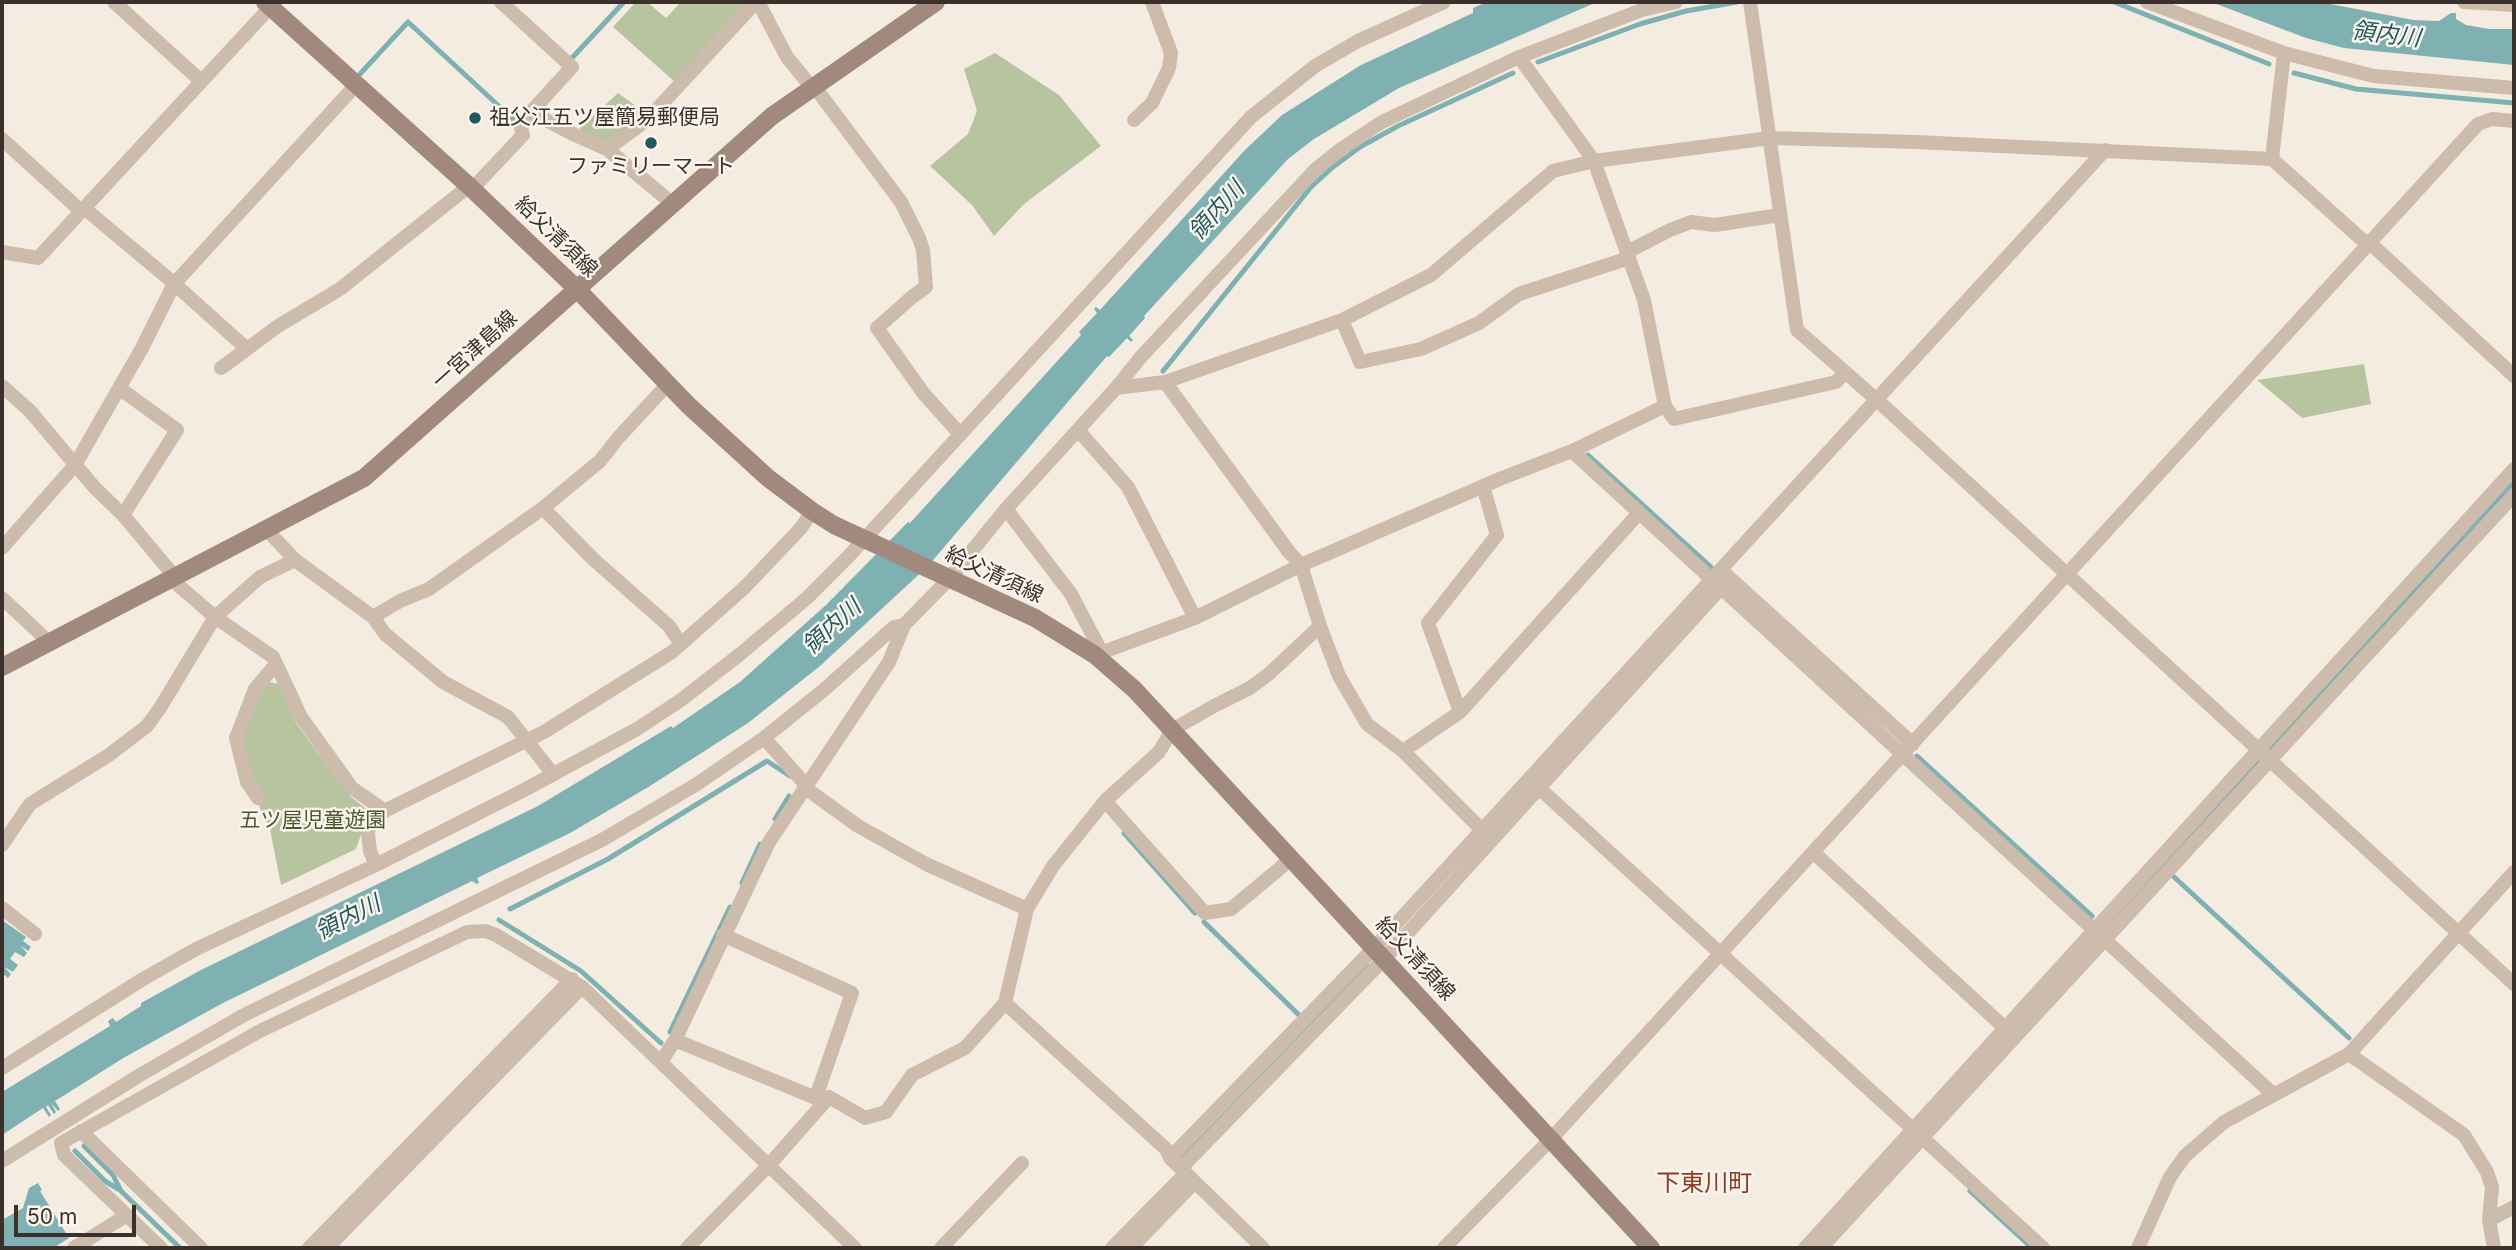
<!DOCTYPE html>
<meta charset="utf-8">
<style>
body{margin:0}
#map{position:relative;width:2516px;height:1250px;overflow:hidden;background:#f4ebe1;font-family:Inter,sans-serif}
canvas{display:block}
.frame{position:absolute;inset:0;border:4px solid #3b302b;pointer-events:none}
.scale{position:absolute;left:14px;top:1205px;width:122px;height:32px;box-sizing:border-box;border:4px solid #3b302b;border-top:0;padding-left:9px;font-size:21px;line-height:24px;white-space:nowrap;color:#3b302b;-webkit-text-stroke:5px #fbf5ee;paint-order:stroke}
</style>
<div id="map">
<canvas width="2516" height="1250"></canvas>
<div class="frame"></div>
<div class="scale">50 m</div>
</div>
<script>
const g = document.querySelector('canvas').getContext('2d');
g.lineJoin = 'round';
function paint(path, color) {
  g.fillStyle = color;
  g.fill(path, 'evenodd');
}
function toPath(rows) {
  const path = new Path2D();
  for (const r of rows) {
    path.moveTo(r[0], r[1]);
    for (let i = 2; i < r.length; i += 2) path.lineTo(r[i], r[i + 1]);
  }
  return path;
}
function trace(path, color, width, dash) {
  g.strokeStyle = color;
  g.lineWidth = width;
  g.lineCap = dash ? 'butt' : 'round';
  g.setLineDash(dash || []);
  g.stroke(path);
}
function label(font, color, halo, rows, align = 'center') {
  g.font = font + ' Inter,"Noto Sans JP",sans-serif';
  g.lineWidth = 5;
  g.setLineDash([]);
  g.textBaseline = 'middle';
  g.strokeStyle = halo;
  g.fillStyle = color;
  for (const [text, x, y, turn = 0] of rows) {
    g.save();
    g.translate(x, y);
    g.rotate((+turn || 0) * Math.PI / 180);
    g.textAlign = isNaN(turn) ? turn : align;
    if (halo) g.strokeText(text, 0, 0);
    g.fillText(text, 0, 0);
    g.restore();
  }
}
paint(toPath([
 [636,2,647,2,666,18,681,2,749,2,675,82,613,27],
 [995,53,1059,95,1101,146,1024,204,994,236,972,205,930,166,968,134,977,111,964,69],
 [618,93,647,114,606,145,577,131],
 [2364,364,2371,404,2302,418,2257,380],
 [268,682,280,684,296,723,350,796,369,811,356,849,281,885,270,829,257,802,243,744,244,727,258,692]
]), '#b8c4a0');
paint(toPath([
 [1487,2,1597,2,1399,88,1314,139,1288,159,1144,316,1145,318,1129,336,1133,340,1131,342,1127,338,1109,357,1107,356,928,566,820,666,748,723,650,786,570,833,477,878,479,883,477,884,472,881,221,1004,125,1057,55,1101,60,1109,58,1111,51,1103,56,1112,54,1114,48,1105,46,1107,51,1115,49,1117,43,1108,2,1135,2,1092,110,1026,108,1021,113,1018,116,1022,141,1006,141,1003,201,970,538,806,671,726,673,728,740,682,826,605,908,522,910,523,1081,335,1079,332,1097,313,1094,309,1096,307,1100,310,1244,151,1282,115,1361,65,1473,13,1473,8],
 [2211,2,2320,2,2413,20,2439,21,2451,13,2456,13,2456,19,2466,25,2489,29,2514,29,2514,65,2344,48,2306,38],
 [2,920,26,937,23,941,31,947,28,951,20,945,27,953,24,957,15,952,10,959,18,965,13,972,4,967,11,974,8,978,2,973],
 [38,1183,42,1190,40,1191,69,1238,53,1248,2,1248,2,1220,23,1208,29,1188]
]), '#7fb0b2');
trace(toPath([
 [2114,2,2269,64],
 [571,59,624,2],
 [1538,62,1640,24,1686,11,1737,2],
 [2294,73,2356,89,2514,103],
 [360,74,408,22,514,120,518,116],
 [1163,371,1311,187,1333,167,1360,147,1398,126,1513,73],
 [1588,455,1711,567],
 [2271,748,2514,482],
 [1917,756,2092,916],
 [775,819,789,796],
 [1124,833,1195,913],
 [2173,876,2349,1038],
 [742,883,760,844],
 [510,909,608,859,767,761,790,776],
 [499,920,581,971,661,1043],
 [1204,922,1301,1017],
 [2105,929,2258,762],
 [2080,956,2095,940],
 [670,1032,730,907],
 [84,1146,113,1175,121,1191,180,1248],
 [75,1151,105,1181,118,1189],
 [1181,1157,1367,966],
 [1970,1191,2032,1248]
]), '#7fb0b2', 5);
trace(toPath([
 [114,2,201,81],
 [758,2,787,57,812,88],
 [1750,2,1797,330,1877,400,2514,984],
 [2147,2,2284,53,2342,68,2374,76,2514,88],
 [2464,2,2514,5],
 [1519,57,1594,161,1644,300,1665,406],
 [814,86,901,202,919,238,923,250,926,287,912,297,877,328,924,394,960,434],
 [531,112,573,134,607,149,673,204],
 [1134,120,1152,103,1169,68,1171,53,1152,2],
 [2,139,81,211],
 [607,149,647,120,756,2],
 [2272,159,2284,53],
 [472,189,523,135,520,124,572,67,501,2],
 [84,208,169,279,247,349,278,326,340,289,469,186],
 [2370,243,2514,376],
 [2,252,38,258,275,2],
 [1627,252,1670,230,1691,222,1715,225,1780,215],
 [1342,320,1360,362,1421,349,1479,323,1519,294,1629,258],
 [221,368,247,349],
 [1165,382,1289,552,1301,565,1320,626,1339,676,1367,724,1403,751,1492,840,1539,788,2043,1248],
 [2,386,30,411,95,488,123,515,175,577],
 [119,388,177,430,123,515],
 [1116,388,1140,358,1314,171,1341,149,1382,122,1519,57,1642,10,1676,2],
 [1078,430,1128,487,1195,618],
 [1572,451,2274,1095],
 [543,508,593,559,669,626,681,644],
 [1006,509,1071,594,1102,653],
 [267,530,295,560,373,617,400,601,429,589,543,508,600,461,618,438,668,384],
 [2,548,75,465,142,348,174,284,356,85],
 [295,560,260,577,215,617,273,657,301,717,352,788,385,811],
 [1721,570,1913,744],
 [2,598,50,643],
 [373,617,385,634,443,682,508,717,553,774],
 [1095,655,1195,618,1301,565,1502,478,1572,451,1665,406,1674,419,1836,382,1845,372],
 [1460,712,1639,513],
 [764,738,806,785],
 [1403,751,1460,712,1428,623,1497,535,1483,486],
 [804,787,858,826,928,865,1027,909],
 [1539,788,1721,588],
 [258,798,247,782,236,738,255,689,276,664],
 [1105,801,1205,913,1231,909,1291,859],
 [2,845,30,804,109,755,147,726,160,708,215,617,171,579],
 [1813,852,2005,1028],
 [376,865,370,851,368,833,372,817,544,732,672,652,745,587,801,528,812,511],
 [2,908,35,934],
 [723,935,852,993,816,1097],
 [1005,1003,1166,1149,1170,1158,1263,1248],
 [675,1040,823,1101],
 [2349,1054,2464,1135,2487,1172,2492,1187,2489,1220,2494,1248],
 [661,1062,675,1040,769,842,889,662,904,625],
 [2,1068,143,979,196,949,376,865,526,789,637,729,681,700,739,655,807,598,848,557,1251,117,1315,66,1358,41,1444,2],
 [81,1131,201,1248],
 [1170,1158,1374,948,2105,150],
 [2,1161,140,1075,244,1015,602,840,697,784,764,738,825,689,894,627,904,625,949,579,1006,509,1116,388,1165,382,1342,320,1431,275,1553,171,1594,161,1770,138,1916,142,2272,159,2368,245],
 [1181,1168,1384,959,1492,840],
 [2489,1220,2514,1207],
 [74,1248,127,1215],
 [161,1248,64,1155,61,1143,260,1031,467,932,485,931,496,935,582,987,855,1248],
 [309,1248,572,979],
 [327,1248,582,987],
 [687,1248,769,1165,829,1097,865,1118,886,1112,912,1075,965,1048,1005,1003,1027,909,1053,866,1105,801,1159,752,1172,730,1214,706,1250,688,1270,673,1320,626],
 [941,1248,1022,1163],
 [1112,1248,1186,1173],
 [1131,1248,1195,1182],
 [1444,1248,1551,1139,2478,124,2492,119,2514,121],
 [1805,1248,2514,469],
 [1821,1248,2514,495],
 [2138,1248,2170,1177,2185,1156,2224,1122,2349,1054,2514,872]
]), '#cdbbac', 14);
trace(toPath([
 [265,2,469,186,576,288,688,405,768,478,812,511,834,525,1035,618,1095,655,1135,690,1651,1248],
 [2,667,364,478,772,116,936,2]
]), '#a18a7d', 18);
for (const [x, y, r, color] of [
 [475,118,7,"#1f5a5e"],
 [651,143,7,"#1f5a5e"]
]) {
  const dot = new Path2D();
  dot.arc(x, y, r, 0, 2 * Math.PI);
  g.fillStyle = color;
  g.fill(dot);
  trace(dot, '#fbf5ee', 2.5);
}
label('21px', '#3b302b', '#fbf5ee', [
 ["祖父江五ツ屋簡易郵便局",489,118],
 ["ファミリーマート",651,167,"center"]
], 'left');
label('21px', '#3b302b', '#fbf5ee', [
 ["給父清須線",556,237,44],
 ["一宮津島線",475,350,-42],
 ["給父清須線",994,575,25],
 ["給父清須線",1415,959,47]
]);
label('21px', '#4a5a2e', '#fbf5ee', [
 ["五ツ屋児童遊園",313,821]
]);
label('italic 23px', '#1f5a5e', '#fbf5ee', [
 ["領内川",2386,35,7],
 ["領内川",1217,211,-48],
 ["領内川",832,627,-42],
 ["領内川",348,918,-27]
]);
label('24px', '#8c3b22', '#fbf5ee', [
 ["下東川町",1704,1184]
]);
</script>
